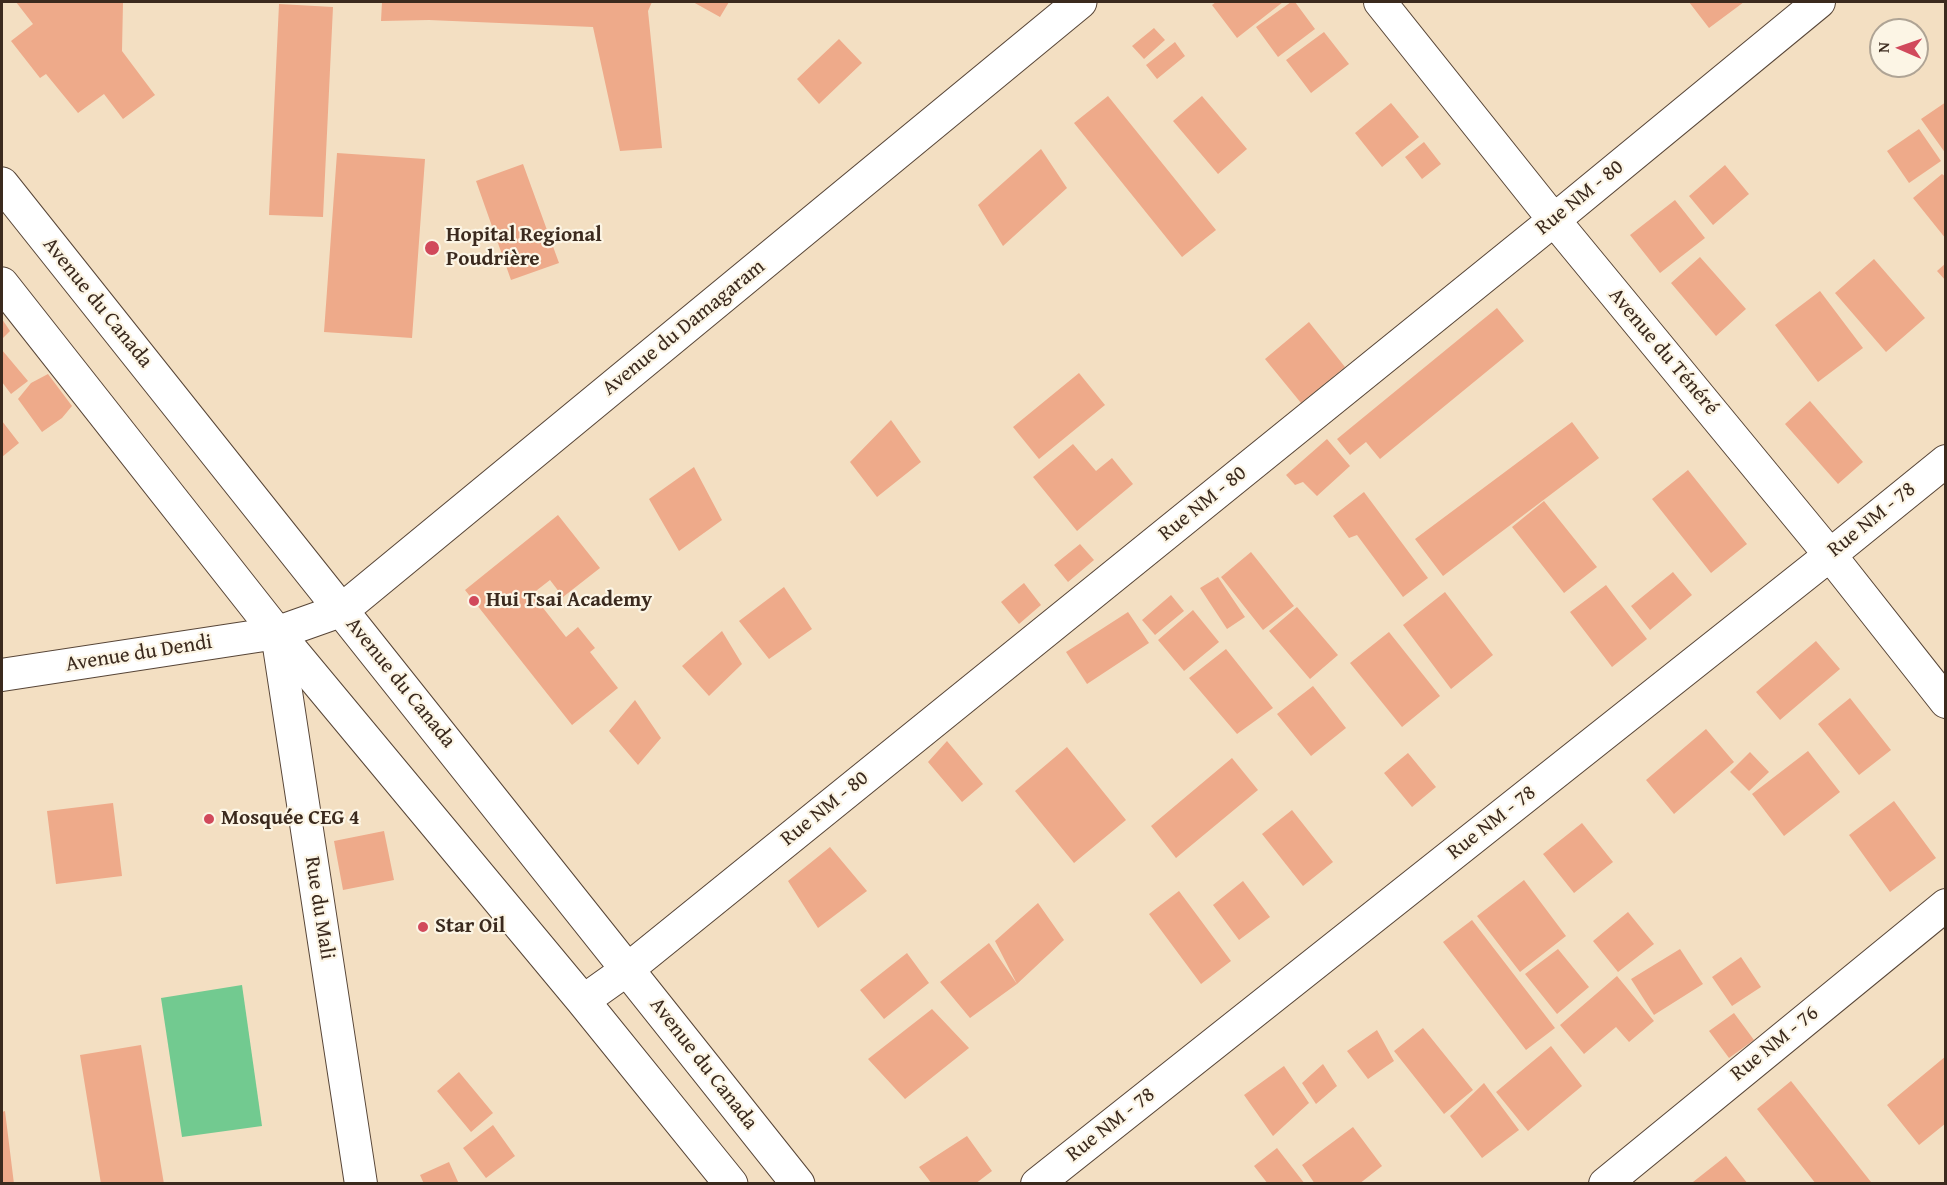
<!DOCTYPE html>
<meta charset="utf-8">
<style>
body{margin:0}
#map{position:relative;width:1947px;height:1185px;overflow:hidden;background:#f3dfc2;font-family:"Gentium Book Plus",serif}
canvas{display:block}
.frame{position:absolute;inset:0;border:3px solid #3b2a1e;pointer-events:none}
.north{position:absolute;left:1869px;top:18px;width:60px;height:60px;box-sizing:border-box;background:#fcf5e5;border:2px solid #afa495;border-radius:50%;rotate:272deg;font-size:16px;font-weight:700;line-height:24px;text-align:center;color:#3b2a1e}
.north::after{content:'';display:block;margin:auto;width:21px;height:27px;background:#d1495b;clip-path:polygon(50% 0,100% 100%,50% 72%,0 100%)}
</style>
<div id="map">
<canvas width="1947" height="1185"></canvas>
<div class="frame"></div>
<div class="north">N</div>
</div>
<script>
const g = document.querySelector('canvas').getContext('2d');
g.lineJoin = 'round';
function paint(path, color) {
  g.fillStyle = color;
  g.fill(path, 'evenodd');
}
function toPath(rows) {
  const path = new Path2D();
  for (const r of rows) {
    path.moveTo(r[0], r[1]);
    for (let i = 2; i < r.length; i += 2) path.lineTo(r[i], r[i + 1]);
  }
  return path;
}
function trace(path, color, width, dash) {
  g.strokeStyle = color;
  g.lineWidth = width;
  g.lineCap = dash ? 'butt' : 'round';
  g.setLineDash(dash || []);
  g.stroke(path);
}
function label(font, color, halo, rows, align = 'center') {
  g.font = font + ' "Gentium Book Plus",serif';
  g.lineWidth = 4.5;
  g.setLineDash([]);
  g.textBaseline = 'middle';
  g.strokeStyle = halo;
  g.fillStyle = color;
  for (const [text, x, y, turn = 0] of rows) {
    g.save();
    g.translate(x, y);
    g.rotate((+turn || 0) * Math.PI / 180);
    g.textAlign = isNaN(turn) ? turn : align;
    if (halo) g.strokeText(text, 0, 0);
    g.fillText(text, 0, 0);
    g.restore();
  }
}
paint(toPath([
 [242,985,262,1126,182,1137,161,998]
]), '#72ca90');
paint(toPath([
 [16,2,123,2,122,51,155,95,123,119,104,94,78,113,46,74,40,78,11,41,33,24],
 [382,2,652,2,648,11,662,148,620,151,593,27,429,20,381,21],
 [693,2,729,2,720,17],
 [1216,2,1283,2,1237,38,1212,5],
 [1291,2,1295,2,1315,29,1278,57,1256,27],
 [1689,2,1744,2,1709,28],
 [279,4,333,7,323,217,269,215],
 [1154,28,1165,40,1144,59,1132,46],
 [1324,32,1349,64,1311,93,1286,60],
 [839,39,862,63,819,104,797,79],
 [1175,42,1185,56,1157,79,1146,65],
 [1108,96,1216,230,1182,257,1074,123],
 [1202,96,1247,149,1218,174,1173,121],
 [1946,102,1946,154,1921,119],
 [1391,103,1419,137,1382,167,1355,133],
 [1919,129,1941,161,1909,183,1887,151],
 [1424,142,1441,164,1422,179,1405,157],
 [1041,149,1067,188,1003,246,978,205],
 [337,153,425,159,412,338,324,332],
 [523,164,559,263,511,280,476,181],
 [1725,165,1749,194,1713,225,1689,196],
 [1942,174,1946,177,1946,239,1913,198],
 [1675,200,1705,238,1660,273,1630,235],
 [1700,257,1746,309,1716,336,1671,283],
 [1874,259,1925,318,1886,352,1835,293],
 [1946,263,1946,281,1937,271],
 [1820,291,1863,348,1818,382,1775,325],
 [1497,308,1524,341,1380,459,1366,442,1350,455,1337,439],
 [2,319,10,331,2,339],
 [1309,322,1345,367,1301,403,1265,359],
 [2,350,28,381,11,394,2,382],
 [1079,373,1105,405,1039,459,1013,427],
 [48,374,72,406,62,418,42,432,18,399,31,383],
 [1810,401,1863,462,1838,484,1785,424],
 [891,420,921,462,877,497,850,462],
 [2,421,19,443,2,457],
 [1572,422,1599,458,1443,576,1415,539],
 [1327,439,1350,466,1317,496,1303,482,1295,485,1286,475],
 [1073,444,1096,471,1112,458,1133,484,1077,531,1033,477],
 [694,467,722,520,679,551,649,499],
 [1688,470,1747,544,1711,573,1652,499],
 [1364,492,1428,578,1403,597,1357,535,1349,538,1333,516],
 [1544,501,1597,567,1564,593,1512,527],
 [558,515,600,568,563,597,550,580,532,594,566,637,578,627,595,648,590,652,618,688,572,725,465,590],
 [1080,544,1094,560,1068,582,1054,565],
 [1251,552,1294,606,1263,630,1221,577],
 [1673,572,1692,595,1650,630,1631,606],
 [1218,577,1245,617,1227,629,1200,588],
 [1024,583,1041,605,1019,624,1001,602],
 [1606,585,1647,639,1612,667,1570,612],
 [784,587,812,629,769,659,739,621],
 [1445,592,1493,655,1451,689,1403,625],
 [1171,595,1184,611,1155,635,1142,620],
 [1297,607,1338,655,1310,679,1269,631],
 [1193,610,1219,642,1184,671,1158,640],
 [1128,612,1149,643,1087,684,1066,652],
 [722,631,742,664,709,696,682,666],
 [1389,632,1440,696,1402,727,1350,663],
 [1816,641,1840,669,1780,720,1756,692],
 [1226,649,1273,708,1237,734,1189,678],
 [1313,686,1346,728,1311,756,1277,714],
 [1850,698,1891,750,1859,775,1818,724],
 [635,700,661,738,638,765,609,731],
 [1706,729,1734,762,1674,814,1646,780],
 [947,741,983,784,962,802,928,762],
 [1067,747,1126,820,1074,863,1015,791],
 [1808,751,1840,792,1784,836,1752,794],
 [1750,752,1769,772,1749,791,1730,772],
 [1408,753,1436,787,1412,807,1384,773],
 [1232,758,1258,790,1176,858,1151,826],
 [1894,801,1936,858,1890,892,1849,835],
 [113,803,122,876,56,884,47,811],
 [1292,810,1333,862,1303,886,1262,834],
 [1582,823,1613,862,1574,893,1543,854],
 [384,831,394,880,343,890,334,841],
 [830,847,867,891,818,928,788,881],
 [1524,880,1566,936,1520,972,1477,916],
 [1243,881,1270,917,1239,940,1213,905],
 [1179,891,1231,961,1201,984,1149,914],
 [1038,903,1064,940,1017,984,970,1018,940,982,989,943,1017,984,995,941],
 [1628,912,1654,944,1618,972,1593,941],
 [1472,920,1555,1028,1526,1050,1443,942],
 [1558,949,1589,987,1557,1014,1525,974],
 [1680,949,1703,984,1654,1015,1631,979],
 [907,953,929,983,884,1019,860,990],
 [1741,957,1761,987,1732,1006,1712,977],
 [1617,976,1654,1021,1629,1042,1616,1027,1584,1054,1560,1025],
 [932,1009,969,1048,905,1099,868,1059],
 [1734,1013,1754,1040,1729,1058,1709,1031],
 [1423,1028,1473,1090,1444,1114,1394,1051],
 [1377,1030,1394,1061,1368,1079,1347,1051],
 [141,1045,164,1184,101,1184,80,1055],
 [1551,1046,1582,1086,1528,1131,1496,1092],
 [1946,1056,1946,1123,1919,1145,1887,1105],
 [1323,1064,1337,1086,1316,1104,1302,1083],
 [1284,1066,1309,1103,1273,1136,1244,1095],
 [459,1072,493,1113,471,1132,437,1091],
 [1791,1081,1871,1182,1869,1184,1816,1184,1757,1109],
 [1484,1083,1519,1130,1482,1158,1450,1116],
 [5,1111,14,1184,2,1184,2,1112],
 [493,1125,515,1156,486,1178,463,1148],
 [1353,1127,1382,1166,1359,1184,1315,1184,1302,1165],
 [967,1136,992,1171,975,1184,932,1184,919,1167],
 [1277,1148,1305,1184,1268,1184,1254,1166],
 [1726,1156,1748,1184,1694,1184,1693,1182],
 [449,1162,459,1184,424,1184,420,1175]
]), '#eeaa8a');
const minor = toPath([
 [1380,2,1554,220,1830,555,1946,702],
 [2,675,277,633,361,1184],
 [583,1001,628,969,1554,220,1819,2],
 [1037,1184,1830,555,1946,461],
 [1605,1184,1946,905]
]);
const tertiary = toPath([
 [2,184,798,1184],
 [2,284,277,633,583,1001,731,1184],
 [277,633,342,610,1080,2]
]);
trace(minor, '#574537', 34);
trace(tertiary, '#574537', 35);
trace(minor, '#fff', 32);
trace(tertiary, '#fff', 33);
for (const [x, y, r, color] of [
 [432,248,8,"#d1495b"],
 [474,601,6,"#d1495b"],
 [209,819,6,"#d1495b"],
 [423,927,6,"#d1495b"]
]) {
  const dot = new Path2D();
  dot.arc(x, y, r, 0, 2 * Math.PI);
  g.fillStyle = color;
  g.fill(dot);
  trace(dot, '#fcf5e5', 2);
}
label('21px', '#3b2a1e', '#fcf5e5', [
 ["Rue NM - 80",1580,198,-39],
 ["Avenue du Canada",97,303,51],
 ["Avenue du Damagaram",684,328,-39],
 ["Avenue du Ténéré",1663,352,50],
 ["Rue NM - 80",1203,504,-39],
 ["Rue NM - 78",1872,520,-39],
 ["Avenue du Dendi",139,654,-9],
 ["Avenue du Canada",400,683,51],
 ["Rue NM - 80",825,809,-39],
 ["Rue NM - 78",1492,823,-38],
 ["Rue du Mali",319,908,81],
 ["Rue NM - 76",1775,1044,-39],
 ["Avenue du Canada",703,1064,52],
 ["Rue NM - 78",1111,1125,-38]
]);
label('bold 21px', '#3b2a1e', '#fcf5e5', [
 ["Hopital Regional",446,236],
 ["Poudrière",446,260],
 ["Hui Tsai Academy",486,601],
 ["Mosquée CEG 4",221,819],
 ["Star Oil",435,927]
], 'left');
</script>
